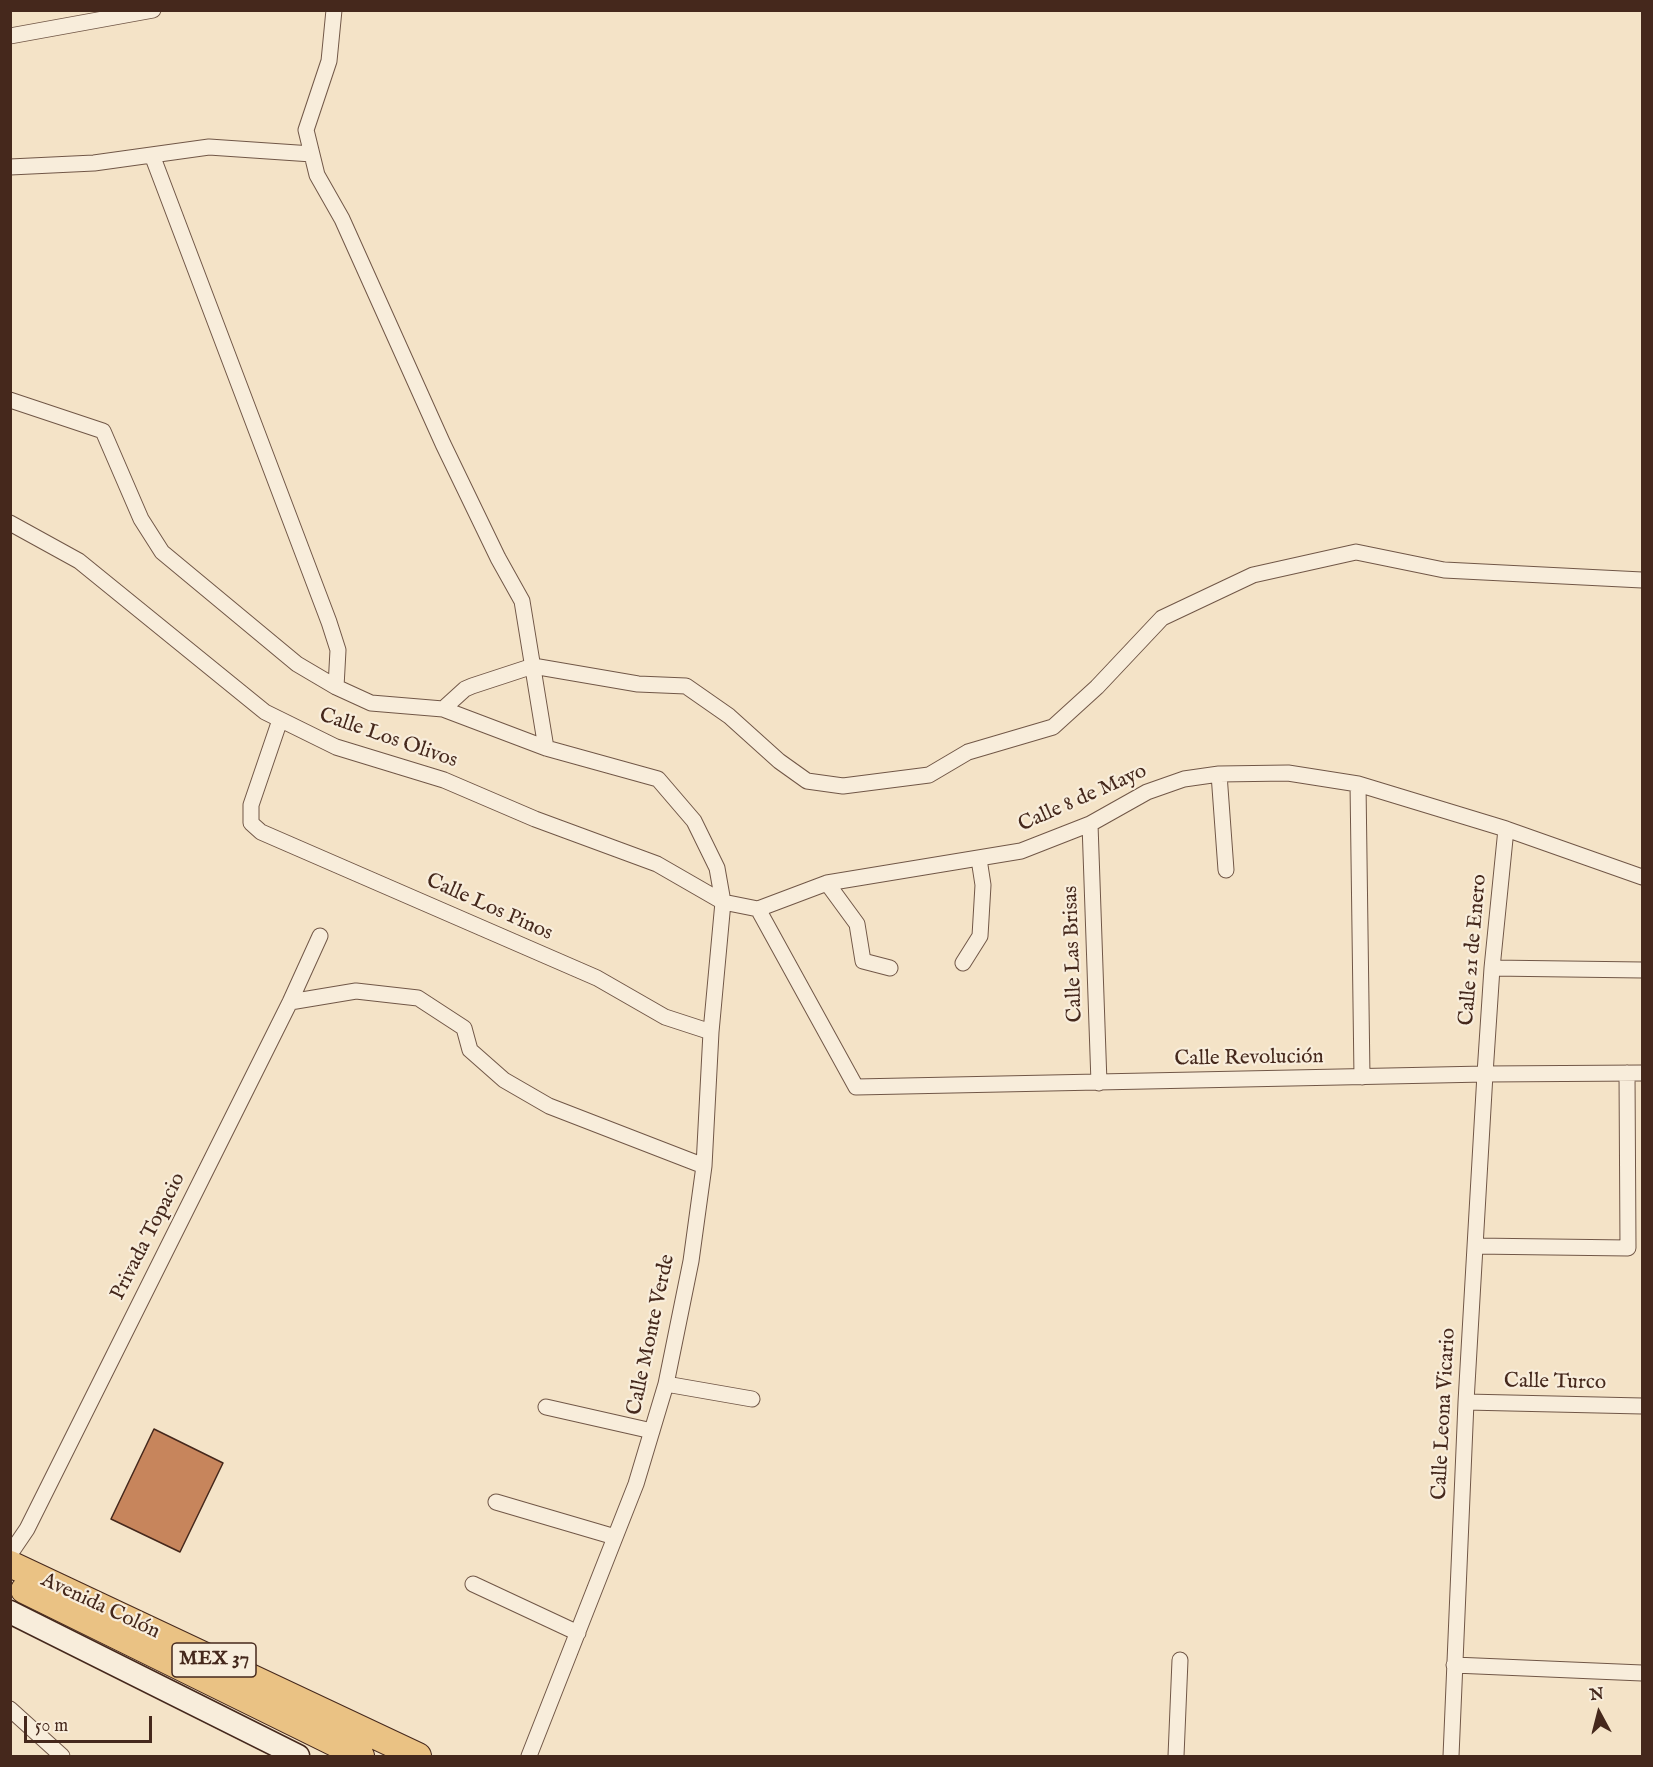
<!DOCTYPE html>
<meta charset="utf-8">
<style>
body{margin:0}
#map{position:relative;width:1653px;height:1767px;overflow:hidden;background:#f4e3c7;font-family:"IM FELL English",serif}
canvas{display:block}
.frame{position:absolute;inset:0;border:12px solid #45281c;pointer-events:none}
.north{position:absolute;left:1569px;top:1683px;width:60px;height:60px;-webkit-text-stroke:4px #f8eddb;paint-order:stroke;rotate:353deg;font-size:16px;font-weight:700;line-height:24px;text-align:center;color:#45281c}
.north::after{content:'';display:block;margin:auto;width:21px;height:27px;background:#45281c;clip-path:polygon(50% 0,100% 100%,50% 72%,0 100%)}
.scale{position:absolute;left:24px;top:1716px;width:128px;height:27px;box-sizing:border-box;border:3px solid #45281c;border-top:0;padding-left:8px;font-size:18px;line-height:21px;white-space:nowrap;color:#45281c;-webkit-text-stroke:4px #f8eddb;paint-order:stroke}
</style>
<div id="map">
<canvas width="1653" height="1767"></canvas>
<div class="frame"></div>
<div class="north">N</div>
<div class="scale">50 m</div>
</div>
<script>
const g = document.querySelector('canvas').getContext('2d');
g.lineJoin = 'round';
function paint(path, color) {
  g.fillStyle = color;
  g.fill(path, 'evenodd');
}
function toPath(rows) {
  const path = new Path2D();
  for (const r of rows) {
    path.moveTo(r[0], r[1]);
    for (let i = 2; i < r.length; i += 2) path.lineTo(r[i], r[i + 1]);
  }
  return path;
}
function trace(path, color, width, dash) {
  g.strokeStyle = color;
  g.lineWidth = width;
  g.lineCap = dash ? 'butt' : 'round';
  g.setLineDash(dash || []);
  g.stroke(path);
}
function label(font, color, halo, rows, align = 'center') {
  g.font = font + ' "IM FELL English",serif';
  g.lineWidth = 4.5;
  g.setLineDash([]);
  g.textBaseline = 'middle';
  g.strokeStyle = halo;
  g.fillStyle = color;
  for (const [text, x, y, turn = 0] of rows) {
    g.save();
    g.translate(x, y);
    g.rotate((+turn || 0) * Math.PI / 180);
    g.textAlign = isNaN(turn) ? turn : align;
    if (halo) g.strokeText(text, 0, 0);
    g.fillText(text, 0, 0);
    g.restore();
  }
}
const building = toPath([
 [154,1429,223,1463,180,1552,111,1519,154,1429]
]);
paint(building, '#c7855c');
trace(building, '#45281c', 1.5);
const street = toPath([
 [334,10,329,61,306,130,317,175,342,219,443,444,498,558,522,601,546,748],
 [10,36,153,10],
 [152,155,329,622,338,650,336,687],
 [10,167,94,163,209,147,312,154],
 [10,400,103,431,141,519,162,552,297,664,336,687,371,703,443,709,546,748,658,779,694,821,717,868,723,902,711,1032,704,1166,691,1261,666,1384,636,1484,529,1756],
 [10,523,79,561,265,712,336,747,444,780,535,819,657,864,723,902,758,909],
 [443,709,465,689,472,686,533,666,638,684,686,686,729,716,779,761,807,781,843,786,929,775,968,752,1053,727,1097,687,1162,618,1253,575,1356,552,1444,570,1642,580],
 [280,720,251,805,251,823,261,832,597,978,665,1017,711,1032],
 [1219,774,1226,870],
 [1358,784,1362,1077],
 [1090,824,1099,1083],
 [827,883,857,924,863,961,890,968],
 [758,909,856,1087,1485,1074,1642,1073],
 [758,909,827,883,1021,851,1090,824,1147,792,1184,779,1219,774,1288,773,1358,784,1506,829,1642,877],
 [963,963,980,936,983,885,979,859],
 [1492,968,1642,970],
 [290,1002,356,991,418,998,464,1028,470,1050,504,1080,549,1106,704,1166],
 [1475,1246,1628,1248,1627,1073],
 [666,1384,752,1399],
 [1466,1402,1642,1406],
 [546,1407,652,1431],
 [496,1502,615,1537],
 [10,1554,27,1529,290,1002,320,936],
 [473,1584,578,1633],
 [1454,1665,1642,1673],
 [10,1709,62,1756],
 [1176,1756,1180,1660],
 [1451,1756,1466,1402,1485,1074,1492,968,1506,829]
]);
const secondary = toPath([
 [10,1612,298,1756]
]);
const primary = toPath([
 [10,1564,418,1756],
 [24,1590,361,1756]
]);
trace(street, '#715747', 17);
trace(secondary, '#45281c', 25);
trace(primary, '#45281c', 28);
trace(street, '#f8eddb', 15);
trace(secondary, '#f8eddb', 22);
trace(primary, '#eac284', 26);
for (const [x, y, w] of [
 [214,1660,84]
]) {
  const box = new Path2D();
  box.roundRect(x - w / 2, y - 17, w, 34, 4.5);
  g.fillStyle = '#f8eddb';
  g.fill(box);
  trace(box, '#45281c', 1.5);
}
label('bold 20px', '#45281c', null, [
 ["MEX 37",214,1660]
]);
label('21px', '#45281c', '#f8eddb', [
 ["Calle Los Olivos",388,739,19],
 ["Calle 8 de Mayo",1083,799,-24],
 ["Calle Los Pinos",489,908,24],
 ["Calle 21 de Enero",1474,950,-85],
 ["Calle Las Brisas",1074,954,-92],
 ["Calle Revolución",1249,1059,-1],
 ["Privada Topacio",149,1237,-63],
 ["Calle Monte Verde",652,1335,-78],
 ["Calle Turco",1555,1383,1],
 ["Calle Leona Vicario",1445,1414,-87],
 ["Avenida Colón",100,1607,25]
]);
</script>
